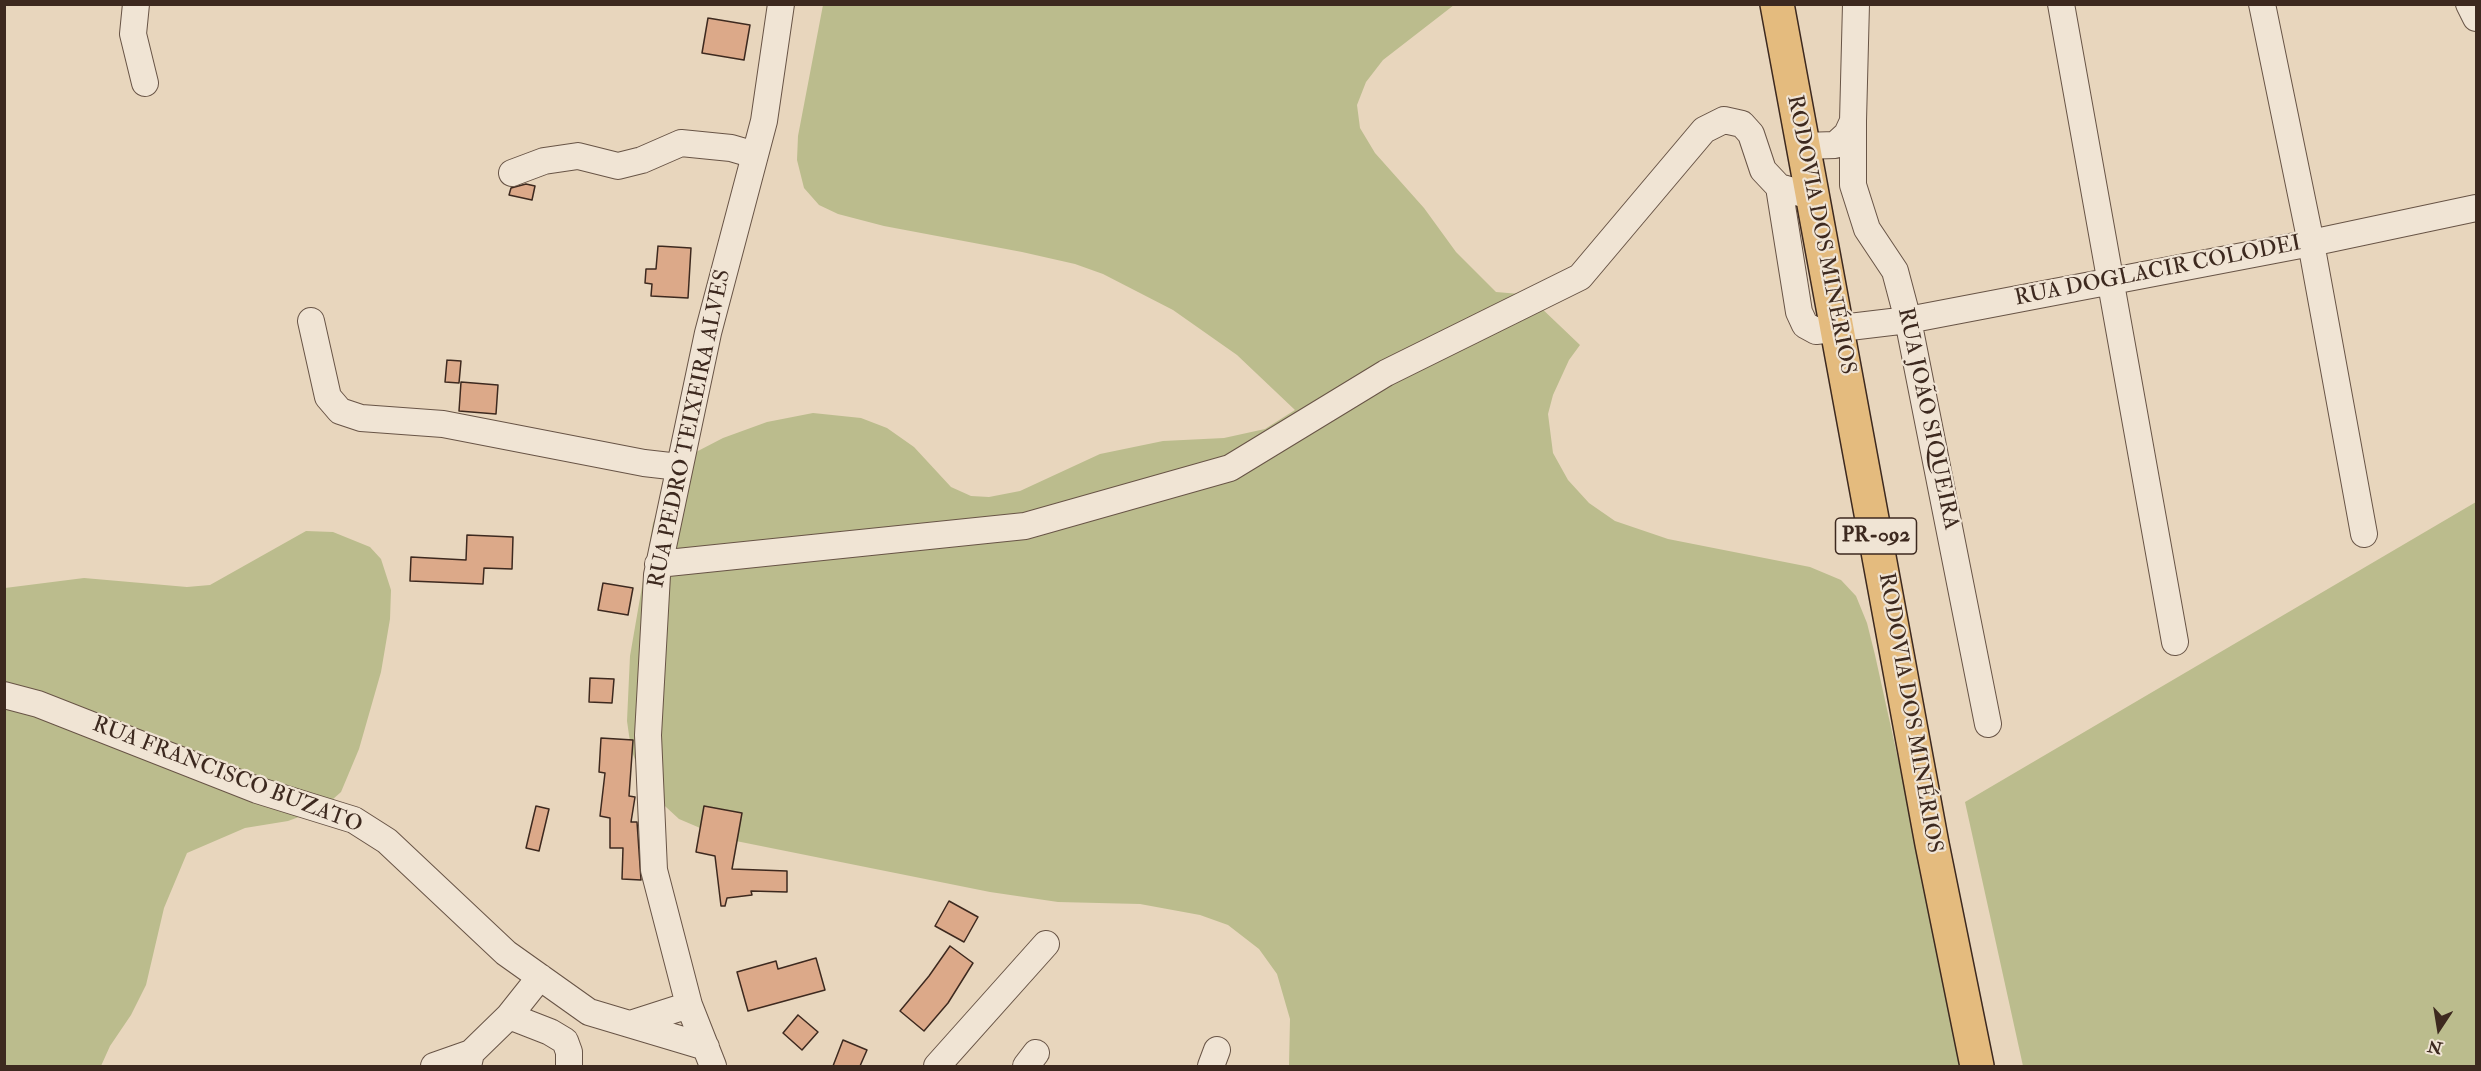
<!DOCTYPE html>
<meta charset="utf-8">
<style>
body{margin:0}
#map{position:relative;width:2481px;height:1071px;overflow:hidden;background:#e8d6bd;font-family:"IM FELL Double Pica",serif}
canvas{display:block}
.frame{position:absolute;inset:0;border:6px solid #3d291f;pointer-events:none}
.north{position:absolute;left:2409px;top:999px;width:60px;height:60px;-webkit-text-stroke:4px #f0e4d4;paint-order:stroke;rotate:192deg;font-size:16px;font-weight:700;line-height:24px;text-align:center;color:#3d291f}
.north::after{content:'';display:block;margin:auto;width:21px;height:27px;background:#3d291f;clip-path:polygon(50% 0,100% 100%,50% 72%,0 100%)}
</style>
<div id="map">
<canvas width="2481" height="1071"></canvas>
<div class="frame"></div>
<div class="north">N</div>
</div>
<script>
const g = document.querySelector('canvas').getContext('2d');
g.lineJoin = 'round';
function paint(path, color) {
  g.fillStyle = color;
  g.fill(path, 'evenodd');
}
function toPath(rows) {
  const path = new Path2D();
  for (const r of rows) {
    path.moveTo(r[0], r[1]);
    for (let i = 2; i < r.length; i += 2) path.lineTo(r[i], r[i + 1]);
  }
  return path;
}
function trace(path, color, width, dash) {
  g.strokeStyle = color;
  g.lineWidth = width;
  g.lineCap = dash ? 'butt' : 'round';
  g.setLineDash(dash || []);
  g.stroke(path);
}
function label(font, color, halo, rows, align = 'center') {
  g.font = font + ' "IM FELL Double Pica",serif';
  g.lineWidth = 4.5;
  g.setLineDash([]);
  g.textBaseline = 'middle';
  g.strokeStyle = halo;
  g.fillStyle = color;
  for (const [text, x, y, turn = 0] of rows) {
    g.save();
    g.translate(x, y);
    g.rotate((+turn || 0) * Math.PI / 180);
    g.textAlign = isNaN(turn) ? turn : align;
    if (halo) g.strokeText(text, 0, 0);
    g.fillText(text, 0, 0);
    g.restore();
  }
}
paint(toPath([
 [823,5,1454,5,1383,60,1366,82,1357,105,1360,128,1375,153,1424,208,1456,252,1496,292,1520,294,1537,304,1580,345,1569,360,1553,395,1548,414,1553,453,1568,480,1589,503,1615,521,1668,539,1810,567,1841,580,1856,596,1867,623,1875,655,1966,1066,1289,1066,1290,1019,1277,974,1259,949,1228,925,1200,915,1140,904,1058,902,990,892,726,839,679,819,654,796,642,778,631,749,627,721,630,656,653,523,673,474,696,452,723,438,767,422,813,413,861,418,887,428,914,447,951,487,971,496,989,497,1020,491,1100,454,1163,441,1224,438,1265,429,1295,410,1237,355,1173,310,1103,274,1075,264,1022,252,884,226,838,214,819,205,804,188,797,160,798,136],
 [2476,502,2476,1066,2023,1066,1965,802],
 [306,531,333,532,370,547,381,559,391,590,390,619,381,672,359,749,341,792,323,808,288,821,245,828,187,853,164,908,146,985,131,1015,110,1046,101,1066,5,1066,5,588,84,578,187,587,210,585]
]), '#bbbc8d');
const building = toPath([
 [708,18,750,25,744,60,702,53,708,18],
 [526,184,535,186,532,200,509,195,511,188,526,184],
 [658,246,691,248,688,298,651,296,652,284,645,283,646,269,656,269,658,246],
 [447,360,461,361,459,383,445,382,447,360],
 [461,382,498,385,496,414,459,411,461,382],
 [467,535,513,537,512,569,484,568,483,584,410,581,411,557,466,560,467,535],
 [603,583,633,588,628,615,598,610,603,583],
 [590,678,614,679,612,703,589,702,590,678],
 [601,738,633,740,629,796,635,797,631,822,637,822,641,880,622,879,623,848,610,848,610,818,600,816,605,773,599,772,601,738],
 [536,806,549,809,539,851,526,848,536,806],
 [704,806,742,813,732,869,787,871,787,892,751,891,752,895,727,898,725,906,721,906,715,856,696,852,704,806],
 [949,901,978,917,964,942,935,926,949,901],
 [950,946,973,963,948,1003,924,1031,900,1011,929,976,950,946],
 [816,958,825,990,748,1011,737,972,776,961,778,969,816,958],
 [798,1015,818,1032,802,1050,783,1033,798,1015],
 [843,1040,867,1050,860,1066,833,1066,843,1040]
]);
paint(building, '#dca989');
trace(building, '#3d291f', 1.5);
const minor = toPath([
 [136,4,133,34,145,83],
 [1856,4,1853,121,1853,185,1867,229,1895,271,1908,320,1988,724],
 [2061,4,2175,642],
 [2262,4,2311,243,2364,534],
 [2469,4,2476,18],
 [1803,146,1835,145,1847,134,1853,121],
 [512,173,544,161,578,156,618,166,642,160,681,143,731,148,755,155],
 [1779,187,1799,312,1805,325,1816,331,1908,320,2311,243,2476,208],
 [311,321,328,397,340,411,361,418,443,424,644,463,679,467],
 [658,564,1025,526,1230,468,1386,373,1580,277,1704,130,1724,120,1742,124,1751,134,1763,170,1779,187,1814,197],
 [4,695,38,704,257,790,354,820,387,841,506,953,589,1012,706,1047],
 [509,1016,550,1032,565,1041,569,1052,569,1066],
 [630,1024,689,1005],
 [434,1066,471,1053],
 [468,1066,471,1053,509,1016,540,977],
 [713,1066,689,1005,654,870,648,735,657,575,708,333,764,121,781,4],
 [937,1066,1046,944],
 [1026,1066,1036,1053],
 [1211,1066,1217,1050]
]);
const major = toPath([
 [1777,4,1932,844,1977,1066]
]);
trace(minor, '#685446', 28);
trace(major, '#3d291f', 36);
trace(minor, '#f0e4d4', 26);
trace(major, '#e4bb7e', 33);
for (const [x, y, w] of [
 [1876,536,81]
]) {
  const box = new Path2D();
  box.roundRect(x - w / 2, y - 18, w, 36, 4.5);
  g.fillStyle = '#f0e4d4';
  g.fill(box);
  trace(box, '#3d291f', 1.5);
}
label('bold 21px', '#3d291f', null, [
 ["PR-092",1876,536]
]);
label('22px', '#3d291f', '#f0e4d4', [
 ["RODOVIA DOS MINÉRIOS",1820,235,79],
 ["RUA DOGLACIR COLODEI",2158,272,-11],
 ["RUA JOÃO SIQUEIRA",1927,419,78],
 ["RUA PEDRO TEIXEIRA ALVES",691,429,-78],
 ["RODOVIA DOS MINÉRIOS",1909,713,80],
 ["RUA FRANCISCO BUZATO",227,776,21]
]);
</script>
